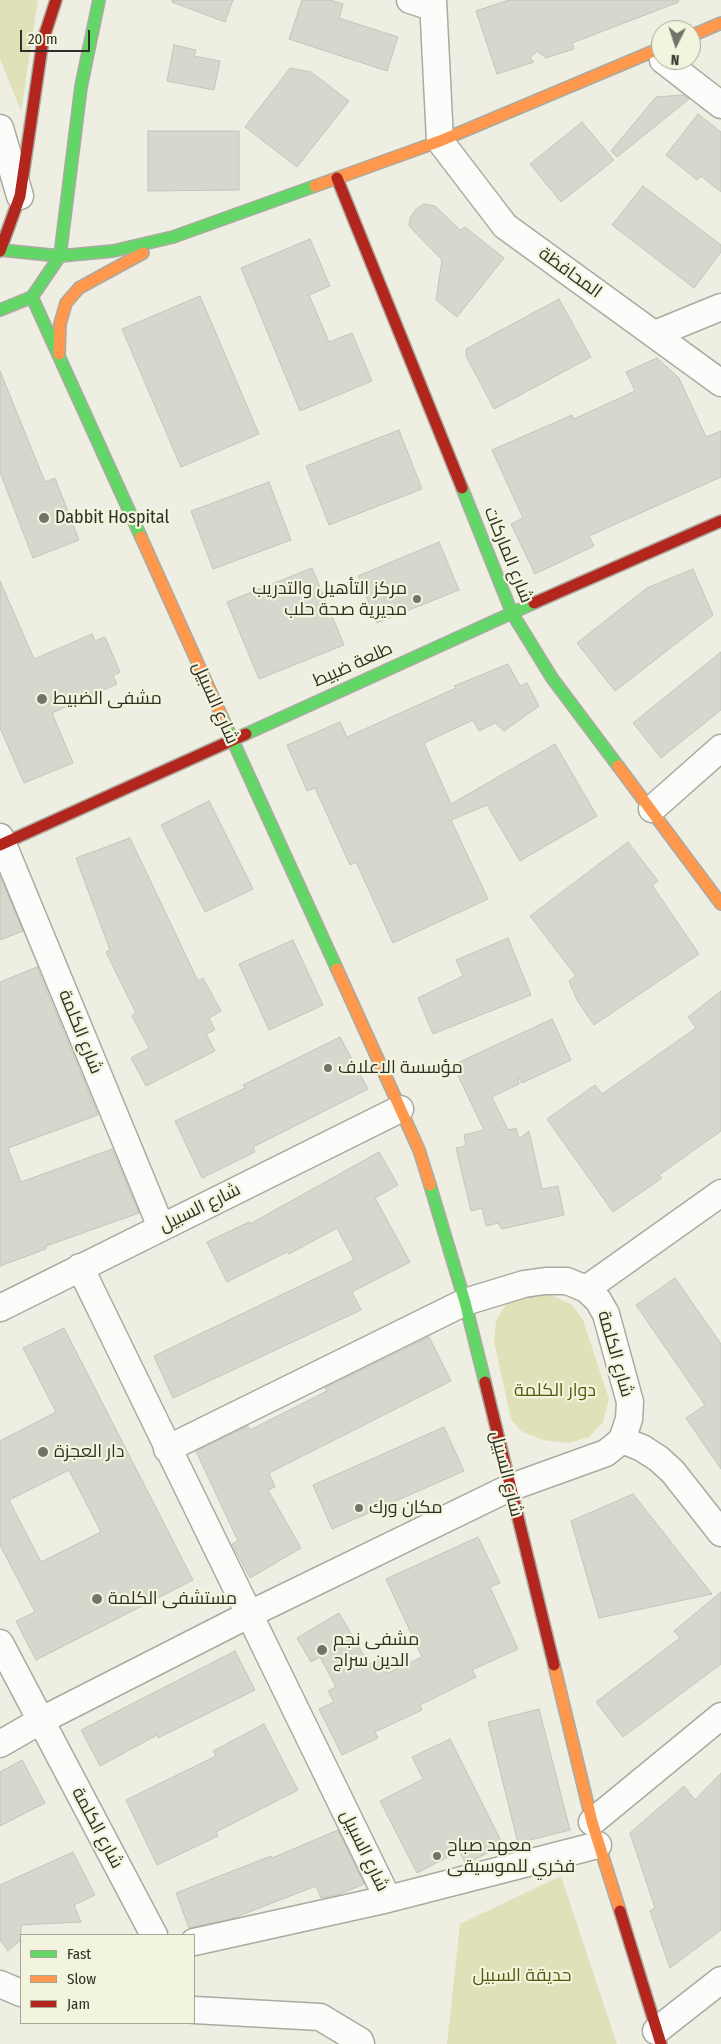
<!DOCTYPE html>
<meta charset="utf-8">
<style>
body{margin:0}
#map{position:relative;width:721px;height:2044px;overflow:hidden;background:#eeefe2;font-family:"Fira Sans Condensed",sans-serif}
canvas{display:block}
.legend{position:absolute;left:20px;top:1934px;width:175px;height:90px;box-sizing:border-box;background:#f3f4dd;border:1px solid #a5a695;margin:0;padding:6px 9px;list-style:none;font-size:15px;color:#303028}
.legend li{display:flex;align-items:center;gap:10px;height:25px}
.legend b{width:25px;border:1px solid #a5a695}
.north{position:absolute;left:651px;top:20px;width:50px;height:50px;box-sizing:border-box;background:#f3f4dd;border:1px solid #a5a695;border-radius:50%;rotate:184deg;font-size:14px;font-weight:700;line-height:20px;text-align:center;color:#303028}
.north::after{content:'';display:block;margin:auto;width:18px;height:22px;background:#727369;clip-path:polygon(50% 0,100% 100%,50% 72%,0 100%)}
.scale{position:absolute;left:20px;top:30px;width:70px;height:22px;box-sizing:border-box;border:2px solid #303028;border-top:0;padding-left:6px;font-size:15px;line-height:18px;white-space:nowrap;color:#303028;-webkit-text-stroke:4px #f3f4dd;paint-order:stroke}
</style>
<div id="map">
<canvas width="721" height="2044"></canvas>
<ul class="legend">
<li><b style="height:6px;background:#63d668"></b>Fast</li>
<li><b style="height:6px;background:#ff974d"></b>Slow</li>
<li><b style="height:6px;background:#b3261e"></b>Jam</li>
</ul>
<div class="north">N</div>
<div class="scale">20 m</div>
</div>
<script>
const g = document.querySelector('canvas').getContext('2d');
g.lineJoin = 'round';
function paint(path, color) {
  g.fillStyle = color;
  g.fill(path, 'evenodd');
}
function toPath(rows) {
  const path = new Path2D();
  for (const r of rows) {
    path.moveTo(r[0], r[1]);
    for (let i = 2; i < r.length; i += 2) path.lineTo(r[i], r[i + 1]);
  }
  return path;
}
function trace(path, color, width, dash) {
  g.strokeStyle = color;
  g.lineWidth = width;
  g.lineCap = dash ? 'butt' : 'round';
  g.setLineDash(dash || []);
  g.stroke(path);
}
function label(font, color, halo, rows, align = 'center') {
  g.font = font + ' "Fira Sans Condensed",Cairo,sans-serif';
  g.lineWidth = 4.5;
  g.setLineDash([]);
  g.textBaseline = 'middle';
  g.strokeStyle = halo;
  g.fillStyle = color;
  for (const [text, x, y, turn = 0] of rows) {
    g.save();
    g.translate(x, y);
    g.rotate((+turn || 0) * Math.PI / 180);
    g.textAlign = isNaN(turn) ? turn : align;
    if (halo) g.strokeText(text, 0, 0);
    g.fillText(text, 0, 0);
    g.restore();
  }
}
paint(toPath([
 [0,0,38,0,21,111,0,59],
 [543,1291,572,1305,583,1320,609,1399,603,1422,589,1437,569,1443,543,1440,521,1431,511,1419,494,1341,496,1321,507,1303],
 [561,1876,617,2044,447,2044,460,1924]
]), '#e0e0b9');
const building = toPath([
 [172,0,233,0,225,22,172,2,172,0],
 [302,0,330,0,343,4,339,18,398,37,387,71,289,39,302,0],
 [509,0,678,0,679,2,572,43,574,49,546,58,537,51,530,58,534,62,497,74,476,11,509,0],
 [174,45,196,50,194,56,220,61,214,90,167,81,174,45],
 [290,68,311,72,349,101,297,167,245,127,290,68],
 [683,95,689,99,617,157,611,151,656,97,683,95],
 [698,114,721,132,721,192,701,176,697,180,666,155,698,114],
 [582,122,614,160,561,202,530,164,582,122],
 [148,131,239,131,239,190,148,191,148,131],
 [643,186,721,245,721,252,694,288,612,225,643,186],
 [424,204,435,206,460,230,465,227,504,258,457,317,436,300,442,260,409,226,410,218,416,209,424,204],
 [310,239,330,286,309,295,329,342,352,333,372,381,300,411,241,268,310,239],
 [200,296,259,434,181,467,122,329,200,296],
 [559,299,591,357,494,409,466,356,466,349,559,299],
 [657,358,679,378,706,437,721,431,721,477,589,536,594,546,535,574,511,524,523,518,492,450,572,415,574,419,635,391,626,372,657,358],
 [0,371,45,482,55,478,79,540,33,558,0,472,0,371],
 [399,430,422,489,329,525,306,466,399,430],
 [269,482,291,540,213,569,191,511,269,482],
 [439,542,459,590,377,623,358,576,439,542],
 [312,568,344,645,259,679,227,602,312,568],
 [693,569,713,615,615,691,577,643,647,588,693,569],
 [0,581,34,659,92,634,95,641,105,637,120,672,113,676,117,684,52,713,73,763,24,783,0,728,0,581],
 [721,652,721,710,661,758,633,723,721,652],
 [508,664,520,686,527,683,539,706,504,731,495,723,479,731,473,720,424,743,451,804,555,744,597,816,520,861,487,805,451,820,488,899,393,943,356,862,350,865,315,788,307,791,287,745,340,722,347,737,456,688,454,686,508,664],
 [209,801,253,889,205,912,161,825,209,801],
 [130,838,198,981,203,978,221,1011,209,1018,215,1030,206,1034,215,1051,146,1086,131,1058,149,1048,132,1016,136,1013,106,952,110,950,76,858,130,838],
 [628,842,658,881,652,885,699,954,594,1025,577,1000,569,981,576,976,530,916,628,842],
 [0,876,23,931,0,940,0,876],
 [508,938,531,995,433,1034,418,998,463,976,456,960,508,938],
 [293,940,323,1005,269,1030,239,964,293,940],
 [37,967,98,1115,8,1148,21,1182,112,1149,139,1213,46,1246,46,1249,0,1266,0,982,37,967],
 [721,991,721,1131,659,1175,662,1178,613,1212,547,1119,595,1085,602,1094,696,1028,688,1017,721,991],
 [552,1019,571,1060,522,1083,517,1076,519,1084,492,1097,508,1130,516,1128,519,1139,529,1131,542,1189,558,1186,564,1215,502,1229,498,1223,486,1226,482,1208,471,1211,456,1148,466,1146,464,1135,484,1130,453,1065,552,1019],
 [340,1037,368,1089,253,1147,255,1152,202,1178,175,1121,245,1088,243,1085,340,1037],
 [379,1152,398,1185,375,1198,410,1262,352,1292,361,1310,173,1398,154,1356,354,1260,337,1228,289,1254,287,1252,227,1282,207,1242,249,1222,250,1224,379,1152],
 [675,1278,721,1344,721,1469,686,1418,705,1405,636,1305,675,1278],
 [64,1328,193,1580,36,1660,16,1621,35,1612,0,1545,0,1441,56,1412,23,1348,64,1328],
 [69,1470,101,1532,41,1562,9,1500,69,1470],
 [429,1337,451,1381,269,1473,275,1487,268,1490,301,1548,250,1578,232,1544,238,1541,196,1451,248,1426,250,1430,327,1391,325,1388,429,1337],
 [444,1427,464,1471,332,1529,313,1485,444,1427],
 [633,1494,712,1594,599,1618,571,1521,633,1494],
 [478,1537,500,1583,490,1587,518,1649,472,1670,476,1677,420,1705,422,1710,375,1732,378,1738,342,1755,319,1709,334,1702,328,1691,336,1687,320,1657,311,1662,297,1638,339,1613,369,1664,380,1658,388,1673,422,1657,386,1579,478,1537],
 [721,1592,721,1664,623,1737,596,1702,680,1638,674,1631,721,1592],
 [235,1651,255,1690,158,1738,157,1735,100,1766,81,1730,235,1651],
 [539,1709,570,1830,518,1843,488,1722,539,1709],
 [264,1724,298,1790,216,1832,218,1836,157,1865,126,1800,216,1756,213,1751,264,1724],
 [450,1739,503,1845,466,1864,459,1851,417,1873,380,1801,423,1779,412,1757,450,1739],
 [22,1760,45,1803,0,1826,0,1772,22,1760],
 [721,1773,721,1930,670,1968,650,1911,655,1908,630,1833,684,1786,695,1800,721,1773],
 [338,1830,364,1884,340,1894,321,1898,316,1886,231,1919,189,1928,176,1893,271,1856,272,1858,338,1830],
 [73,1852,95,1895,74,1905,81,1922,21,1925,21,1940,8,1951,0,1940,0,1885,73,1852]
]);
paint(building, '#d7d7cd');
trace(building, '#c4c5ba', 1);
const street = toPath([
 [410,0,432,7],
 [433,0,440,141,505,226,721,383],
 [663,60,721,105],
 [0,128,20,196],
 [655,334,721,307],
 [652,809,721,748],
 [0,837,161,1227],
 [80,1267,388,1899],
 [586,1289,721,1193],
 [0,1308,400,1109],
 [622,1440,642,1448,659,1459,673,1472,721,1533],
 [0,1643,154,1935],
 [0,1744,40,1721,250,1614,509,1488,606,1453,622,1440,629,1419,630,1402,606,1314,598,1300,586,1289,567,1281,545,1281,524,1284,465,1302,167,1449],
 [592,1822,721,1716],
 [194,1942,388,1899,598,1845],
 [0,1984,21,1993],
 [194,2010,320,2017,360,2041,361,2044],
 [656,2031,721,1980]
]);
const fast = toPath([
 [1,250,60,256,113,251,173,237,315,186],
 [32,297,141,537],
 [0,310,32,297,60,256,81,87,99,0],
 [462,488,512,613,552,678,618,766],
 [222,717,337,969],
 [246,734,534,603],
 [430,1185,465,1302,485,1382]
]);
const slow = toPath([
 [691,36,721,23],
 [315,186,440,141,661,48],
 [59,354,60,324,66,303,79,288,143,253],
 [141,537,222,717],
 [618,766,721,904],
 [337,969,419,1150,430,1185],
 [554,1665,592,1822,620,1911]
]);
const jam = toPath([
 [337,178,462,488],
 [0,251,20,196,43,40,56,0],
 [534,603,721,521],
 [0,845,246,734],
 [485,1382,554,1665],
 [620,1911,661,2044]
]);
trace(street, '#aaaaa1', 29);
trace(fast, '#aaaaa1', 14);
trace(slow, '#aaaaa1', 14);
trace(jam, '#aaaaa1', 14);
trace(street, '#fcfdfb', 26);
trace(fast, '#63d668', 11);
trace(slow, '#ff974d', 11);
trace(jam, '#b3261e', 11);
for (const [x, y, r, color] of [
 [44,518,6,"#727369"],
 [417,599,5,"#727369"],
 [42,699,6,"#727369"],
 [328,1068,5,"#727369"],
 [43,1452,6,"#727369"],
 [359,1508,5,"#727369"],
 [97,1599,6,"#727369"],
 [322,1650,6,"#727369"],
 [437,1856,5,"#727369"]
]) {
  const dot = new Path2D();
  dot.arc(x, y, r, 0, 2 * Math.PI);
  g.fillStyle = color;
  g.fill(dot);
  trace(dot, '#f3f4dd', 2);
}
label('18px', '#303028', '#f3f4dd', [
 ["المحافظة",570,273,36],
 ["شارع الماركات",508,555,68],
 ["طلعة ضبيط",353,665,-24],
 ["شارع السبيل",215,703,66],
 ["شارع الكلمة",80,1032,68],
 ["شارع السبيل",200,1208,-26],
 ["شارع الكلمة",615,1354,74],
 ["شارع السبيل",506,1474,76],
 ["شارع الكلمة",97,1828,62],
 ["شارع السبيل",364,1851,64]
]);
label('18px', '#303028', '#f3f4dd', [
 ["Dabbit Hospital",55,518],
 ["مركز التأهيل والتدريب",407,589,"right"],
 ["مديرية صحة حلب",407,610,"right"],
 ["مشفى الضبيط",53,699],
 ["مؤسسة الاعلاف",338,1068],
 ["دار العجزة",54,1452],
 ["مكان ورك",369,1508],
 ["مستشفى الكلمة",108,1599],
 ["مشفى نجم",333,1640],
 ["الدين سراج",333,1661],
 ["معهد صباح",447,1846],
 ["فخري للموسيقى",447,1867]
], 'left');
label('18px', '#5a580c', '#f3f4dd', [
 ["دوار الكلمة",555,1391],
 ["حديقة السبيل",522,1976]
]);
</script>
